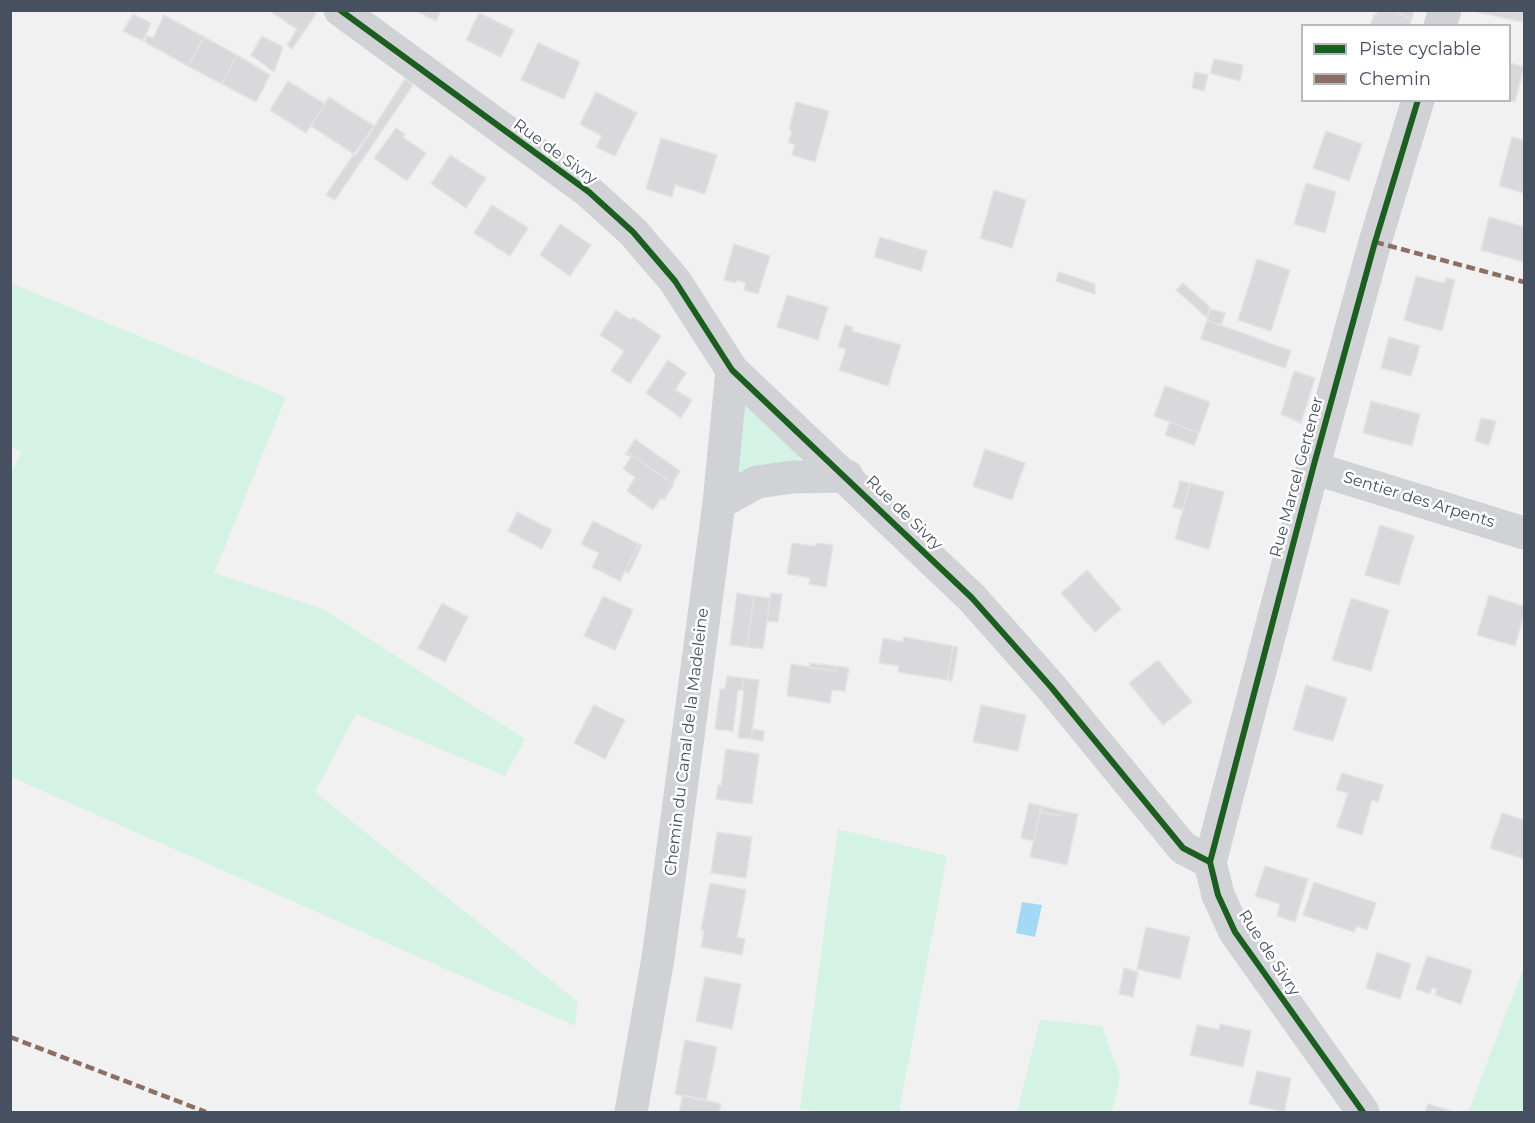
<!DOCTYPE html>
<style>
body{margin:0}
#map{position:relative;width:1535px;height:1123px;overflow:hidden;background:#f2f1f1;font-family:Montserrat,sans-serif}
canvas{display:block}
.frame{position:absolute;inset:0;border:12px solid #465061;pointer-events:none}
.legend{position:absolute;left:1301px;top:24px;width:210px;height:78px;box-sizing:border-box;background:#fff;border:2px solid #b5b9c0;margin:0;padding:8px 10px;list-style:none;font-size:18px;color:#465061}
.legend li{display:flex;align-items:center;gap:12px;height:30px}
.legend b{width:30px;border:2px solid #b5b9c0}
</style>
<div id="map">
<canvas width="1535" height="1123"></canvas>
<div class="frame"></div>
<ul class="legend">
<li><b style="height:8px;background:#1b5e20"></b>Piste cyclable</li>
<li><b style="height:8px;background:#8d6e63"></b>Chemin</li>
</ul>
</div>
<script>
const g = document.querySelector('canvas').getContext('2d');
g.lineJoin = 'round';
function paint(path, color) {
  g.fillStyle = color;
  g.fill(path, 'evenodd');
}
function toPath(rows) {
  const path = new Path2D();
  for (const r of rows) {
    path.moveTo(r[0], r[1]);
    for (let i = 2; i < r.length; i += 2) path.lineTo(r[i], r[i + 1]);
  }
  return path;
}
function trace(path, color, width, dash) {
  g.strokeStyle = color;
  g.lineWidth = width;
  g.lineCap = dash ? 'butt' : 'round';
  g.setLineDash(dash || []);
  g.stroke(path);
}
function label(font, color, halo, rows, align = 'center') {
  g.font = font + ' Montserrat,sans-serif';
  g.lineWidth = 5;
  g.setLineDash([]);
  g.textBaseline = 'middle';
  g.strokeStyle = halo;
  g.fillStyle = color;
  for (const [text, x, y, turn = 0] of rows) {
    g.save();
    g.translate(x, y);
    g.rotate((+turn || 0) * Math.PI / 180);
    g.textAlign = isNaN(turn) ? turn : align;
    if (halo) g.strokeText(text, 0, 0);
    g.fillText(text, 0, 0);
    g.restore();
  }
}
paint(toPath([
 [11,283,286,397,214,573,323,609,525,739,505,776,356,714,315,792,578,1002,575,1026,11,777,10,475,21,452,11,446],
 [743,405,750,405,799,456,799,461,753,479,735,473],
 [838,829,947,856,899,1112,829,1112,800,1109],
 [1524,967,1524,1112,1468,1112],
 [1040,1020,1102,1026,1120,1077,1112,1112,1017,1112]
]), '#d4f3e4');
paint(toPath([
 [1022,902,1042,905,1035,937,1016,933]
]), '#a4d9f5');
const building = toPath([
 [268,10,311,10,316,14,292,49,287,45,297,29,268,10],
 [414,10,441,10,436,21,414,10],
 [1378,10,1392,10,1412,19,1409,26,1370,26,1374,14,1376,15,1378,10],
 [1392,10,1414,10,1412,19,1392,10],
 [1468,10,1524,10,1524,11,1522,22,1468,10],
 [479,13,514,30,501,57,466,40,479,13],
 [133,14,151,23,143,41,123,31,133,14],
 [164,15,204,37,188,66,145,42,147,36,153,38,164,15],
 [262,36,283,47,274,72,251,55,262,36],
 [204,37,237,55,222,84,188,66,204,37],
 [538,43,580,62,564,99,521,80,538,43],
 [237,55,270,75,256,102,222,84,237,55],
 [1214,59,1243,65,1240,81,1210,73,1214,59],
 [1510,63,1524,67,1515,102,1508,100,1510,100,1510,63],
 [1195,72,1208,75,1204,91,1192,88,1195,72],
 [405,79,413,85,335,200,326,195,354,154,356,155,405,79],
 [288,81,325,104,306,133,270,110,288,81],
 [596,92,637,113,615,156,596,147,602,136,580,124,596,92],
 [329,97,374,126,354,154,311,126,329,97],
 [796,102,829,111,815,162,792,155,795,145,788,142,792,131,789,129,796,102],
 [396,128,405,134,403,137,426,153,407,181,374,158,396,128],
 [1326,131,1362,144,1349,181,1313,168,1326,131],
 [1512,137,1524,140,1524,193,1499,186,1512,137],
 [661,138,717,155,705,194,675,185,672,197,646,189,661,138],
 [450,155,486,178,466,208,431,184,450,155],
 [1306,183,1336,192,1325,233,1294,224,1306,183],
 [994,190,1026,200,1012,248,980,238,994,190],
 [492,205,528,228,510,256,474,233,492,205],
 [1489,217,1524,227,1524,262,1481,250,1489,217],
 [560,224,591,245,570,276,540,255,560,224],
 [880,237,927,251,921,271,874,257,880,237],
 [734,244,770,256,758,294,744,290,746,283,737,280,735,283,724,280,734,244],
 [1257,259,1290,270,1271,331,1238,320,1257,259],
 [1059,272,1095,284,1095,294,1056,281,1059,272],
 [1416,276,1444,283,1446,278,1455,280,1442,331,1404,320,1416,276],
 [1183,283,1210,307,1207,318,1176,290,1183,283],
 [787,295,828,307,818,340,777,327,787,295],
 [1210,309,1225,313,1221,326,1207,320,1210,309],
 [616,310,631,320,633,317,661,336,630,383,611,371,624,351,600,335,616,310],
 [1207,320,1291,351,1285,368,1201,339,1207,320],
 [845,325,853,327,852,331,901,345,888,386,839,370,846,349,838,347,845,325],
 [1389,337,1420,346,1411,376,1381,368,1389,337],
 [668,360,686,373,675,390,692,400,681,418,646,393,668,360],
 [1294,371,1315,378,1301,423,1281,414,1294,371],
 [1165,386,1210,402,1199,433,1154,416,1165,386],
 [1371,401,1420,414,1412,446,1363,433,1371,401],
 [1481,418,1496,421,1489,445,1475,441,1481,418],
 [1170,422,1199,433,1194,445,1165,435,1170,422],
 [635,439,680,471,673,482,674,484,627,452,635,439],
 [985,449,1025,463,1012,500,973,486,985,449],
 [627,452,674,484,664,500,661,498,653,510,627,491,635,477,623,469,631,457,625,454,627,452],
 [1180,481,1190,483,1183,510,1173,507,1180,481],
 [1190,483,1224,492,1209,549,1175,539,1190,483],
 [517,512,552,530,542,549,508,531,517,512],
 [593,521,639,544,620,581,592,567,599,553,581,544,593,521],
 [1380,525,1414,536,1399,585,1365,575,1380,525],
 [792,543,815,546,816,543,833,545,826,587,809,584,810,578,787,574,792,543],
 [639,544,642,545,629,573,625,571,639,544],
 [1087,570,1121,609,1095,632,1061,593,1087,570],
 [737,593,754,596,747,647,730,645,737,593],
 [771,593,782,594,778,622,767,621,771,593],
 [1489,595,1524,606,1524,615,1515,646,1477,635,1489,595],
 [603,596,633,610,615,650,584,636,603,596],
 [754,596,770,598,763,649,747,647,754,596],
 [1351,598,1389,610,1371,671,1332,660,1351,598],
 [442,603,468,617,445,662,418,648,442,603],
 [904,637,953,646,947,680,898,672,899,666,879,663,883,638,903,642,904,637],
 [953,646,958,647,952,681,947,680,953,646],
 [1158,660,1192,702,1163,725,1129,683,1158,660],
 [810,663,836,666,835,671,809,667,810,663],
 [791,664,835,671,836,666,849,668,845,691,832,690,830,703,787,696,791,664],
 [727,676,743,678,742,690,738,690,733,731,715,729,720,689,725,689,727,676],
 [743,678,759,680,751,739,738,738,744,691,742,690,743,678],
 [1306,685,1347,698,1333,741,1293,730,1306,685],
 [594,705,625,720,605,759,574,743,594,705],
 [981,705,1026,715,1018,751,973,742,981,705],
 [753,729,764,731,763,741,751,739,753,729],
 [726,749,759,754,752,804,716,799,718,785,721,786,726,749],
 [1342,773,1383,785,1378,802,1372,800,1362,835,1337,827,1348,793,1336,790,1342,773],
 [1029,803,1041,806,1034,841,1021,838,1029,803],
 [1041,806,1063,811,1061,816,1040,812,1041,806],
 [1063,811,1078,814,1067,865,1030,857,1040,812,1061,816,1063,811],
 [1502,813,1524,820,1524,859,1490,848,1502,813],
 [717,832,752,837,746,878,711,873,717,832],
 [1265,866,1308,879,1295,922,1277,916,1280,904,1255,896,1265,866],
 [1314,882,1376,903,1367,930,1357,926,1354,932,1303,915,1314,882],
 [710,883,746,890,737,937,745,939,742,955,701,947,704,931,701,930,710,883],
 [1146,927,1190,937,1180,979,1137,969,1146,927],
 [1377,952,1411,964,1400,999,1366,988,1377,952],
 [1427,956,1472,970,1461,1004,1435,995,1437,989,1432,988,1430,994,1416,989,1427,956],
 [1124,968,1138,972,1133,997,1119,994,1124,968],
 [705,977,741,984,732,1029,696,1021,705,977],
 [1220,1024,1251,1031,1243,1067,1190,1055,1197,1025,1219,1030,1220,1024],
 [685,1040,717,1047,706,1101,675,1094,685,1040],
 [1257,1071,1291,1078,1284,1112,1249,1104,1257,1071],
 [683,1095,721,1104,719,1112,679,1112,683,1095],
 [1428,1104,1454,1112,1425,1112,1428,1104]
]);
paint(building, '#d9d9db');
trace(building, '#e3e3e4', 1.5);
trace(toPath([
 [340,10,589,192,633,232,675,281,732,370,972,598,1051,687,1183,848,1210,862],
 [1440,26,1445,10],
 [1313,468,1524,533],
 [719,503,757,482,793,477,847,476],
 [631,1112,658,958,671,864,719,503,732,370],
 [1363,1112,1235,932,1218,895,1210,862,1313,468,1375,242,1418,100]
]), '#d0d2d5', 33);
trace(toPath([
 [1375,242,1524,282],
 [10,1037,206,1112]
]), '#8d6e63', 4.5, [9, 4.5]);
trace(toPath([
 [340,10,589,192,633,232,675,281,732,370,972,598,1051,687,1183,848,1210,862],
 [1363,1112,1235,932,1218,895,1210,862,1313,468,1375,242,1418,100]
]), '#1b5e20', 6);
label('16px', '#465061', '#fff', [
 ["Rue de Sivry",555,152,36],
 ["Rue Marcel Gertener",1297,477,-75],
 ["Sentier des Arpents",1419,500,17],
 ["Rue de Sivry",904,513,44],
 ["Chemin du Canal de la Madeleine",687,742,-83],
 ["Rue de Sivry",1269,953,57]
]);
</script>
